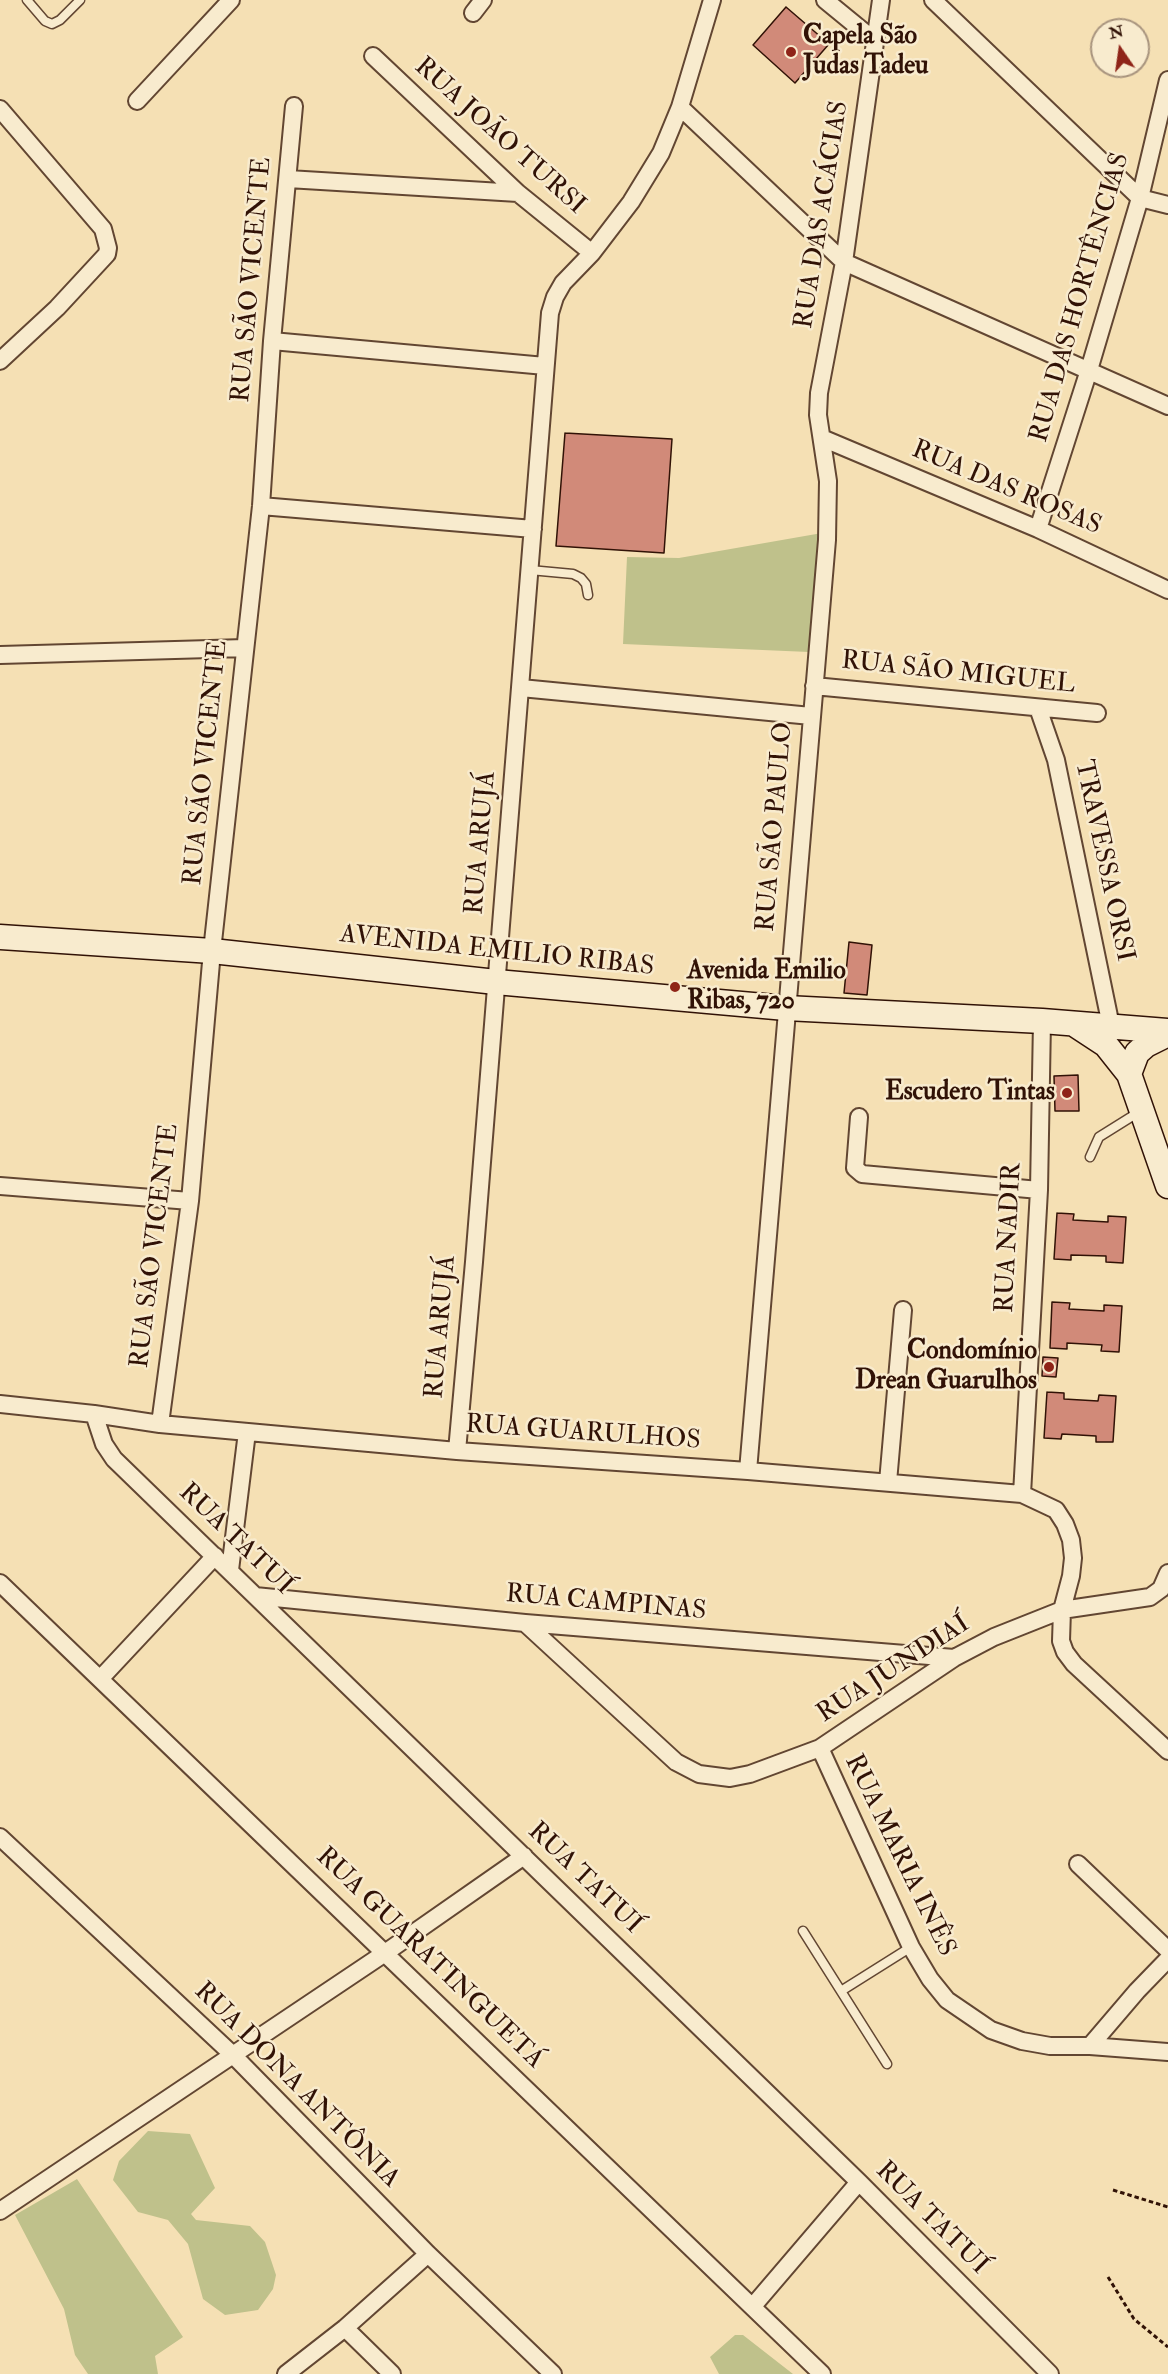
<!DOCTYPE html>
<meta charset="utf-8">
<style>
body{margin:0}
#map{position:relative;width:1168px;height:2374px;overflow:hidden;background:#f5e0b4;font-family:"IM FELL Double Pica",serif}
canvas{display:block}
.north{position:absolute;left:1090px;top:18px;width:60px;height:60px;box-sizing:border-box;background:#f8ebce;border:2px solid #a8947e;border-radius:50%;rotate:347deg;font-size:16px;font-weight:700;line-height:24px;text-align:center;color:#311206}
.north::after{content:'';display:block;margin:auto;width:21px;height:27px;background:#8f2418;clip-path:polygon(50% 0,100% 100%,50% 72%,0 100%)}
</style>
<div id="map">
<canvas width="1168" height="2374"></canvas>
<div class="north">N</div>
</div>
<script>
const g = document.querySelector('canvas').getContext('2d');
g.lineJoin = 'round';
function paint(path, color) {
  g.fillStyle = color;
  g.fill(path, 'evenodd');
}
function toPath(rows) {
  const path = new Path2D();
  for (const r of rows) {
    path.moveTo(r[0], r[1]);
    for (let i = 2; i < r.length; i += 2) path.lineTo(r[i], r[i + 1]);
  }
  return path;
}
function trace(path, color, width, dash) {
  g.strokeStyle = color;
  g.lineWidth = width;
  g.lineCap = dash ? 'butt' : 'round';
  g.setLineDash(dash || []);
  g.stroke(path);
}
function label(font, color, halo, rows, align = 'center') {
  g.font = font + ' "IM FELL Double Pica",serif';
  g.lineWidth = 5;
  g.setLineDash([]);
  g.textBaseline = 'middle';
  g.strokeStyle = halo;
  g.fillStyle = color;
  for (const [text, x, y, turn = 0] of rows) {
    g.save();
    g.translate(x, y);
    g.rotate((+turn || 0) * Math.PI / 180);
    g.textAlign = isNaN(turn) ? turn : align;
    if (halo) g.strokeText(text, 0, 0);
    g.fillText(text, 0, 0);
    g.restore();
  }
}
paint(toPath([
 [822,533,809,652,623,644,627,557,679,558],
 [148,2131,190,2134,215,2188,191,2214,196,2220,250,2226,265,2242,276,2275,273,2289,258,2310,225,2315,203,2299,188,2244,168,2220,138,2212,113,2180,119,2161],
 [77,2179,183,2337,155,2356,158,2374,88,2374,75,2355,64,2309,15,2215],
 [735,2335,743,2335,793,2374,719,2374,710,2357]
]), '#bfc18b');
const building = toPath([
 [786,7,829,44,795,83,753,45,786,7],
 [565,433,672,439,664,553,556,546,565,433],
 [849,942,872,945,867,995,844,993,849,942],
 [1078,1075,1079,1111,1055,1111,1054,1076,1078,1075],
 [1057,1213,1074,1214,1073,1220,1108,1222,1108,1216,1126,1217,1123,1263,1106,1262,1106,1256,1071,1255,1071,1260,1054,1259,1057,1213],
 [1052,1302,1070,1303,1069,1309,1104,1311,1104,1305,1122,1306,1119,1352,1101,1351,1102,1345,1067,1343,1067,1349,1050,1348,1052,1302],
 [1043,1357,1058,1358,1056,1377,1042,1376,1043,1357],
 [1047,1392,1064,1393,1064,1399,1098,1401,1099,1395,1116,1396,1113,1442,1096,1442,1096,1436,1062,1434,1061,1439,1044,1438,1047,1392]
]);
paint(building, '#d18a79');
trace(building, '#311206', 1.5);
const lane = toPath([
 [27,0,45,21,52,24,60,20,80,0],
 [530,570,573,574,581,578,586,584,588,595],
 [1090,1157,1099,1137,1139,1112],
 [803,1931,887,2064],
 [841,1991,911,1947]
]);
const street = toPath([
 [825,0,875,41],
 [933,0,1140,198,1168,205],
 [473,13,483,0],
 [373,56,518,193,592,253],
 [137,101,231,0],
 [680,107,844,262,1168,406],
 [0,109,103,229,108,248,107,254,57,308,0,361],
 [288,179,518,193],
 [272,341,545,366],
 [822,438,1038,529,1168,590],
 [261,506,533,529],
 [1038,529,1089,370,1140,198,1168,80],
 [0,655,245,648],
 [814,686,1097,713],
 [521,688,811,716],
 [1038,708,1056,760,1111,1026],
 [859,1117,855,1168,862,1174,1039,1190],
 [0,1186,190,1201],
 [0,1404,94,1414,160,1424,457,1451,748,1471,1022,1494,1056,1510,1065,1524,1071,1540,1073,1558,1071,1576,1062,1610,1061,1641,1065,1652,1074,1664,1168,1751],
 [94,1414,104,1444,114,1459,859,2182,1050,2374],
 [160,1424,190,1201,212,951,261,506,272,341,294,106],
 [457,1451,474,1262,550,313,555,297,563,283,592,253,631,202,661,153,680,107,712,0],
 [748,1471,827,540,828,481,818,415,819,393,844,262,881,0],
 [888,1482,903,1310],
 [1022,1494,1039,1190,1042,1021],
 [230,1570,247,1432],
 [0,1583,822,2374],
 [255,1596,525,1623,954,1658],
 [525,1623,676,1762,699,1774,730,1778,750,1774,820,1748,954,1658,994,1637,1062,1610,1150,1597,1161,1589,1168,1573],
 [100,1679,215,1556],
 [820,1748,911,1947,930,1979,947,2000,991,2030,1022,2041,1050,2046,1090,2046,1168,2052],
 [0,1837,233,2055,428,2254,553,2374],
 [1078,1864,1168,1950],
 [1090,2046,1137,1991,1168,1959],
 [0,2211,385,1953,524,1856],
 [753,2306,859,2182],
 [345,2328,392,2374],
 [286,2374,345,2328,428,2254]
]);
const secondary = toPath([
 [0,937,212,951,496,982,786,1008,1042,1021,1168,1031],
 [1074,1024,1106,1045,1129,1074,1168,1186],
 [1129,1074,1137,1053,1146,1045,1168,1034]
]);
trace(lane, '#624632', 11);
trace(street, '#624632', 20);
trace(secondary, '#311206', 27);
trace(toPath([
 [1113,2190,1168,2207],
 [1108,2277,1134,2319,1168,2347]
]), '#311206', 3, [4.5, 3]);
trace(lane, '#f8ebce', 8);
trace(street, '#f8ebce', 16);
trace(secondary, '#f8ebce', 24);
for (const [x, y, r, color] of [
 [791,52,6,"#8f2418"],
 [675,987,6,"#8f2418"],
 [1067,1093,6,"#8f2418"],
 [1049,1367,6,"#8f2418"]
]) {
  const dot = new Path2D();
  dot.arc(x, y, r, 0, 2 * Math.PI);
  g.fillStyle = color;
  g.fill(dot);
  trace(dot, '#f8ebce', 2);
}
label('bold 26px', '#311206', '#f8ebce', [
 ["Capela São",803,37],
 ["Judas Tadeu",803,67],
 ["Avenida Emilio",687,972],
 ["Ribas, 720",687,1002],
 ["Escudero Tintas",1055,1093,"right"],
 ["Condomínio",1037,1352,"right"],
 ["Drean Guarulhos",1037,1382,"right"]
], 'left');
label('26px', '#311206', '#f8ebce', [
 ["RUA JOÃO TURSI",499,137,42],
 ["RUA DAS ACÁCIAS",823,215,-81],
 ["RUA SÃO VICENTE",253,280,-85],
 ["RUA DAS HORTÊNCIAS",1081,298,-74],
 ["RUA DAS ROSAS",1006,489,23],
 ["RUA SÃO MIGUEL",958,674,6],
 ["RUA SÃO VICENTE",207,763,-84],
 ["RUA SÃO PAULO",776,827,-85],
 ["RUA ARUJÁ",482,843,-85],
 ["TRAVESSA ORSI",1103,861,78],
 ["AVENIDA EMILIO RIBAS",497,952,6],
 ["RUA NADIR",1010,1238,-87],
 ["RUA SÃO VICENTE",156,1246,-83],
 ["RUA ARUJÁ",442,1327,-85],
 ["RUA GUARULHOS",583,1434,4],
 ["RUA TATUÍ",235,1540,44],
 ["RUA CAMPINAS",606,1604,5],
 ["RUA JUNDIAÍ",894,1670,-33],
 ["RUA MARIA INÊS",899,1856,64],
 ["RUA TATUÍ",584,1879,44],
 ["RUA GUARATINGUETÁ",429,1959,44],
 ["RUA DONA ANTÔNIA",296,2086,45],
 ["RUA TATUÍ",931,2219,45]
]);
</script>
